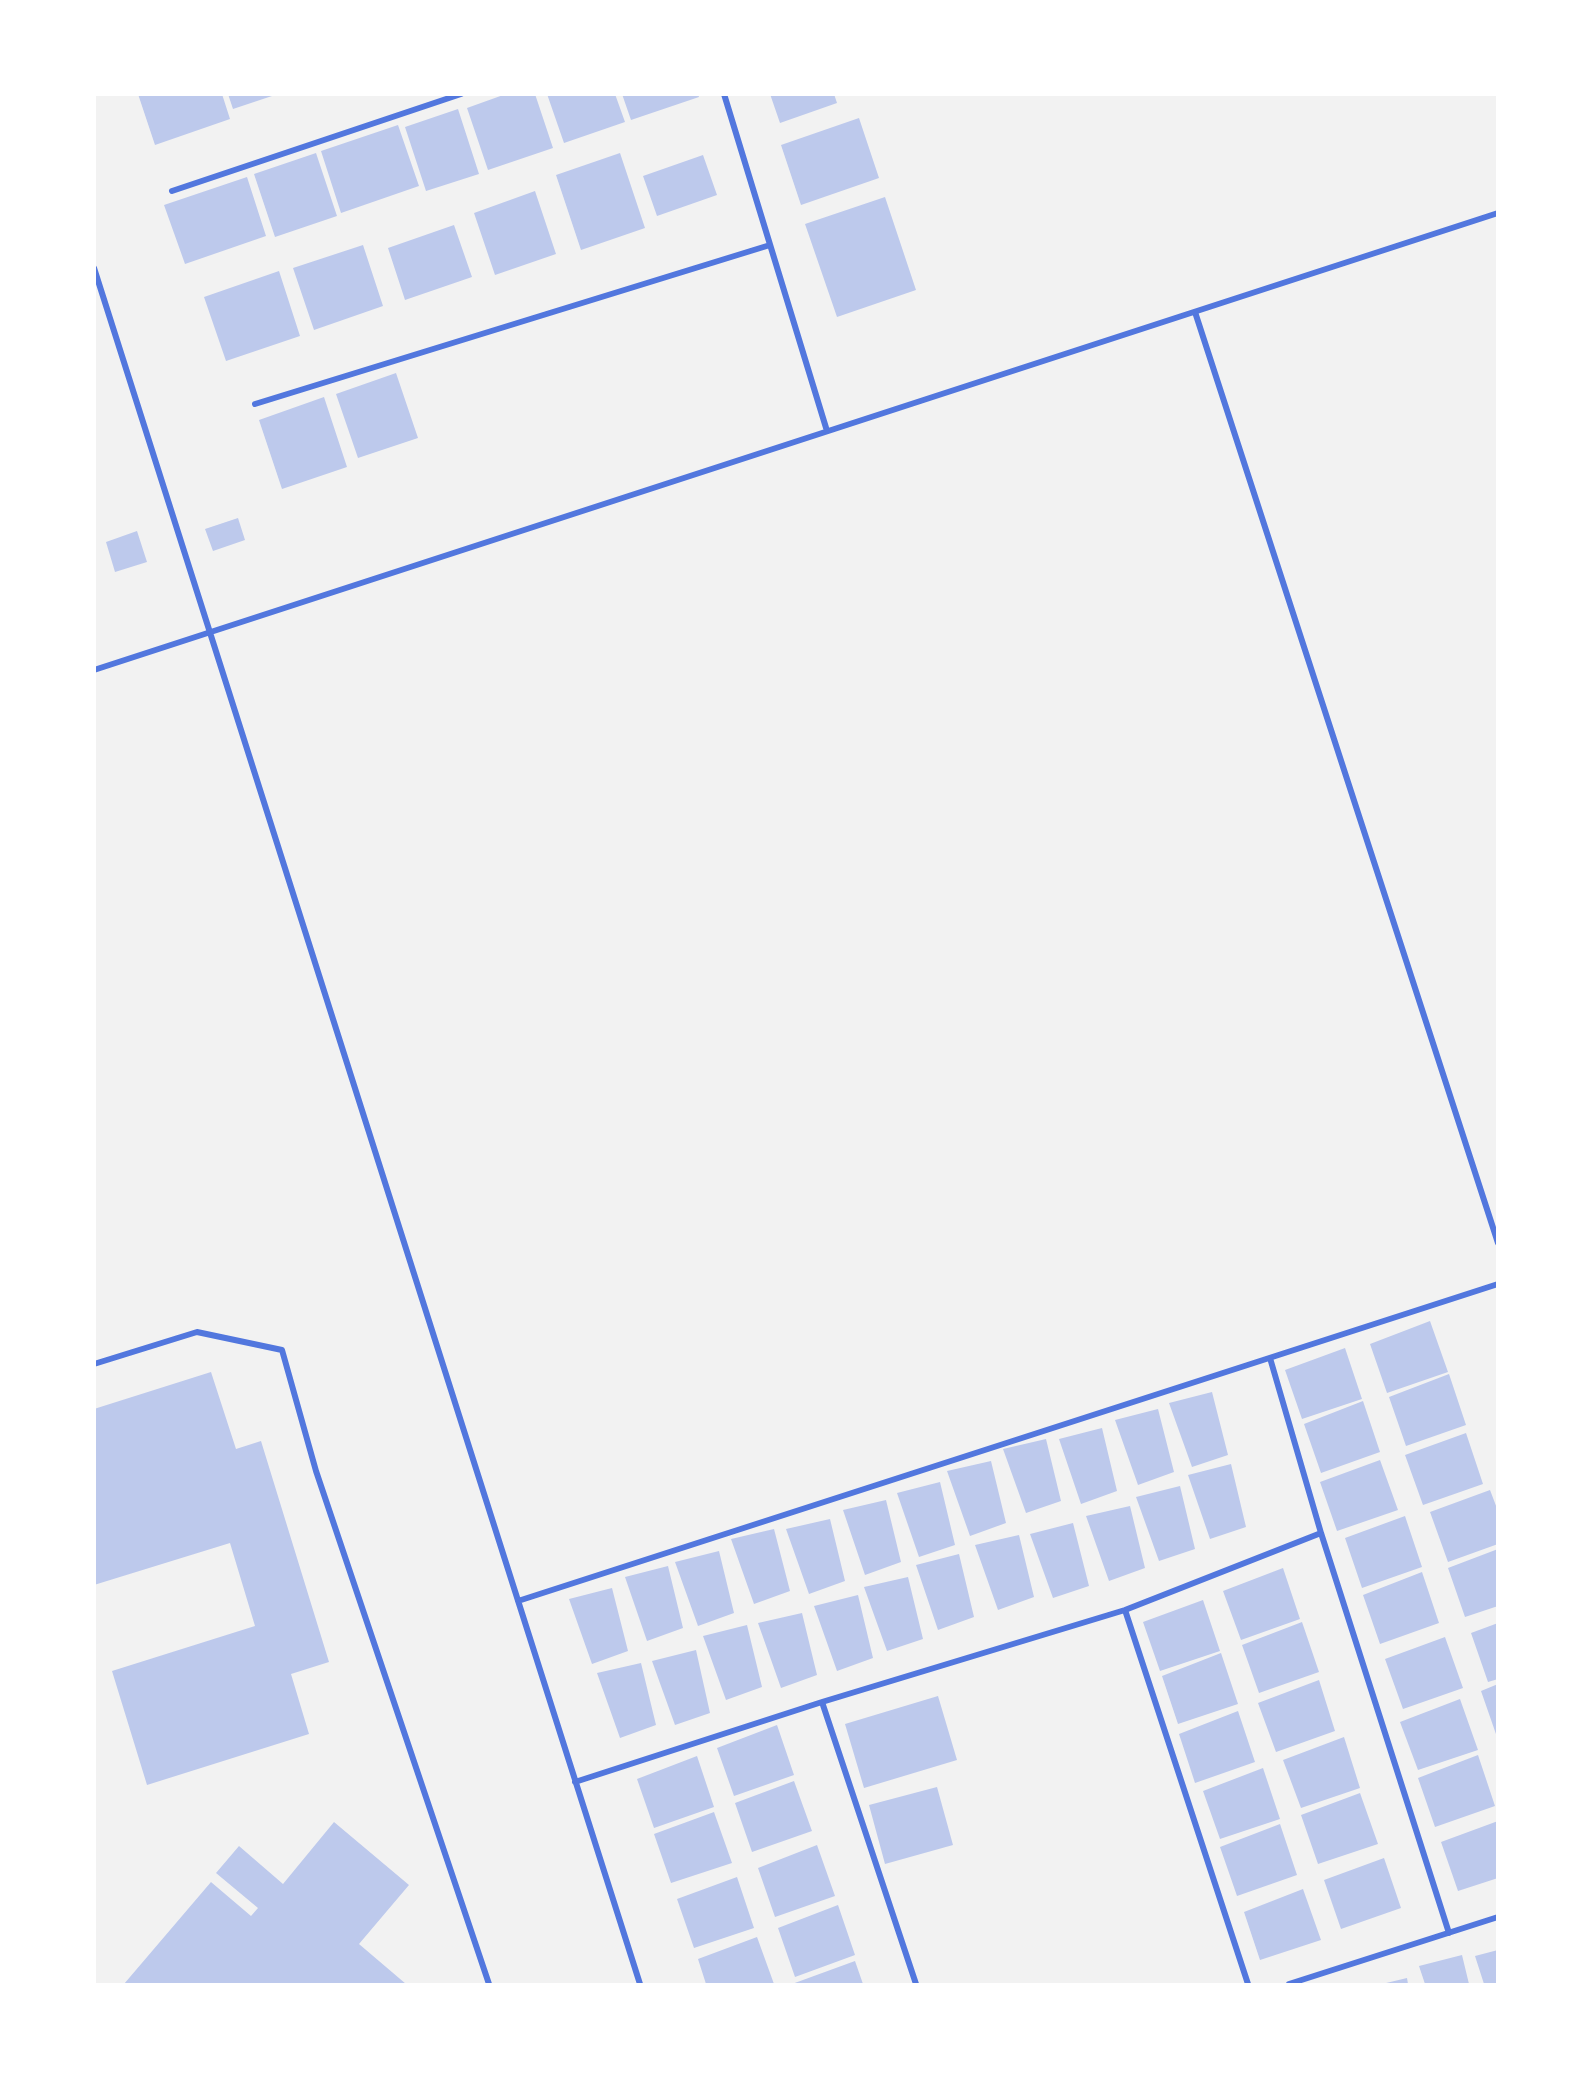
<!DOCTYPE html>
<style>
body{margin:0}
#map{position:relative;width:1592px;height:2079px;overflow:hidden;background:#f2f2f2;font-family:Montserrat,sans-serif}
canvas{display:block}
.frame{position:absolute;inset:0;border:96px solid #fff;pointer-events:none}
</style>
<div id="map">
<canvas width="1592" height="2079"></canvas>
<div class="frame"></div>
</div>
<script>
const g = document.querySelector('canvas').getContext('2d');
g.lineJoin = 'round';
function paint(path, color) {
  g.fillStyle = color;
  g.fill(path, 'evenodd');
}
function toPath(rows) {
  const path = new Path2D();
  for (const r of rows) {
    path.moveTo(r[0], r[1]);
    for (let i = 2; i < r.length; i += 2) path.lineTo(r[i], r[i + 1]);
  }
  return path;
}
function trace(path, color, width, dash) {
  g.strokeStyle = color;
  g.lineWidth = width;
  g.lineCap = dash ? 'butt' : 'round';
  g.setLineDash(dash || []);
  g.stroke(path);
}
paint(toPath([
 [138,94,222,94,230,119,155,145],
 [228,94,275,94,275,95,233,109],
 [506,94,535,94,553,148,488,170,467,108],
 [547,94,615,94,625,122,564,143],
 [622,94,698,94,699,97,631,120],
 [770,94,834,94,837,103,780,123],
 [458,109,479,174,426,191,405,127],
 [859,118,879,178,801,205,781,145],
 [398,125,419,186,341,213,321,151],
 [316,153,337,216,275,237,254,174],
 [620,153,645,228,581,250,556,175],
 [703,155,717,195,657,216,643,176],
 [247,177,266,236,185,264,164,205],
 [535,191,556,254,495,275,474,213],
 [885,197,916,290,837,317,805,224],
 [454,225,472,277,405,300,388,248],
 [363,245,383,306,314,330,293,268],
 [279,271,300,336,226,361,204,297],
 [396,373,418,438,358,458,336,394],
 [324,397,347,467,282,489,259,420],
 [238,518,245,540,213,551,205,529],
 [137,531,147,562,115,572,106,542],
 [1430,1321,1448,1372,1387,1393,1370,1344],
 [1345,1348,1362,1399,1302,1419,1285,1370],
 [211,1372,236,1449,261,1441,329,1662,291,1674,309,1734,147,1785,112,1671,255,1626,230,1543,94,1585,94,1409],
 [1449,1374,1466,1425,1406,1446,1389,1397],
 [1212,1392,1228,1455,1192,1467,1169,1403],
 [1363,1401,1380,1452,1321,1473,1304,1424],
 [1158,1409,1174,1472,1138,1485,1115,1420],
 [1102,1428,1117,1491,1081,1504,1059,1439],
 [1466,1433,1483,1484,1423,1505,1405,1455],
 [1046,1439,1061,1501,1026,1513,1003,1449],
 [1380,1460,1398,1510,1337,1531,1320,1482],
 [991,1461,1006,1523,970,1536,947,1471],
 [1231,1464,1246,1527,1210,1539,1188,1475],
 [940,1482,955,1545,919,1557,897,1493],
 [1180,1486,1195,1549,1159,1561,1136,1497],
 [1490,1490,1498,1511,1498,1544,1448,1562,1430,1512],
 [886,1500,901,1562,865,1575,843,1510],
 [1130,1506,1145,1568,1109,1581,1086,1516],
 [1405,1516,1422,1567,1362,1588,1345,1538],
 [830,1519,845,1581,809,1594,786,1529],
 [1073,1523,1089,1586,1053,1598,1030,1534],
 [774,1529,790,1591,754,1604,731,1539],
 [1019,1535,1034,1597,998,1610,975,1545],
 [1498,1549,1498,1606,1465,1617,1448,1568],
 [719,1551,734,1613,698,1626,675,1562],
 [959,1554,974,1617,938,1630,916,1565],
 [668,1566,683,1628,647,1641,625,1577],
 [1283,1568,1300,1619,1241,1640,1223,1591],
 [1422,1572,1439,1623,1380,1644,1363,1595],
 [908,1577,923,1639,887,1651,864,1587],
 [612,1588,628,1651,592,1664,569,1599],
 [858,1595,873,1658,837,1671,814,1606],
 [1203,1600,1220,1651,1160,1671,1143,1622],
 [802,1613,817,1675,781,1688,758,1623],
 [1302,1622,1319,1672,1259,1693,1242,1645],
 [1498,1623,1498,1679,1488,1682,1471,1633],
 [747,1625,762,1687,726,1700,703,1636],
 [1445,1637,1463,1688,1403,1709,1385,1659],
 [696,1650,710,1713,675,1725,652,1661],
 [1221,1653,1238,1704,1178,1724,1162,1676],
 [641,1663,656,1725,620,1738,597,1673],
 [1319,1680,1335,1731,1276,1752,1258,1703],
 [1498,1684,1498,1737,1497,1737,1481,1691],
 [938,1696,957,1760,864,1788,845,1724],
 [1460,1699,1478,1750,1418,1770,1400,1722],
 [1238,1711,1255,1762,1195,1783,1179,1734],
 [777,1725,794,1775,734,1796,717,1748],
 [1344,1737,1360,1788,1301,1808,1283,1760],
 [1478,1755,1495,1806,1435,1827,1418,1778],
 [697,1756,714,1807,654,1828,637,1779],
 [1263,1768,1280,1819,1220,1839,1203,1791],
 [794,1781,812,1831,752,1852,735,1803],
 [937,1787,953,1845,885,1864,869,1805],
 [1360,1793,1378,1844,1318,1864,1301,1815],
 [714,1812,732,1863,671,1883,654,1834],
 [1498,1821,1498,1878,1458,1891,1441,1842],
 [334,1822,409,1885,359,1944,406,1984,124,1984,211,1882,251,1916,258,1908,216,1873,239,1846,283,1884],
 [1280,1824,1297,1875,1237,1896,1220,1847],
 [817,1845,835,1896,775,1917,758,1868],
 [1384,1858,1401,1908,1341,1929,1324,1880],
 [737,1877,754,1928,694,1948,677,1899],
 [1303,1889,1321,1940,1260,1960,1244,1912],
 [838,1905,855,1955,795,1977,778,1928],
 [757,1937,774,1984,706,1984,698,1959],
 [1498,1950,1498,1984,1484,1984,1475,1956],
 [1462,1955,1469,1984,1425,1984,1419,1966],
 [855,1961,863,1984,792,1984],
 [1407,1978,1408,1984,1382,1984]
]), '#bdc9ec');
trace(toPath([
 [724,94,827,431],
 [172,191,461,94],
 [94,268,640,1984],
 [1195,312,1498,1243],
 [255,404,770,245],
 [94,670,1498,213],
 [1270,1358,1321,1533,1449,1933],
 [94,1364,197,1332,282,1350,316,1471,489,1984],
 [518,1601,1498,1284],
 [1125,1610,1248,1984],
 [822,1702,916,1984],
 [575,1782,822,1702,1125,1610,1321,1533],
 [1289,1984,1498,1917]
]), '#5277de', 6);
</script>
